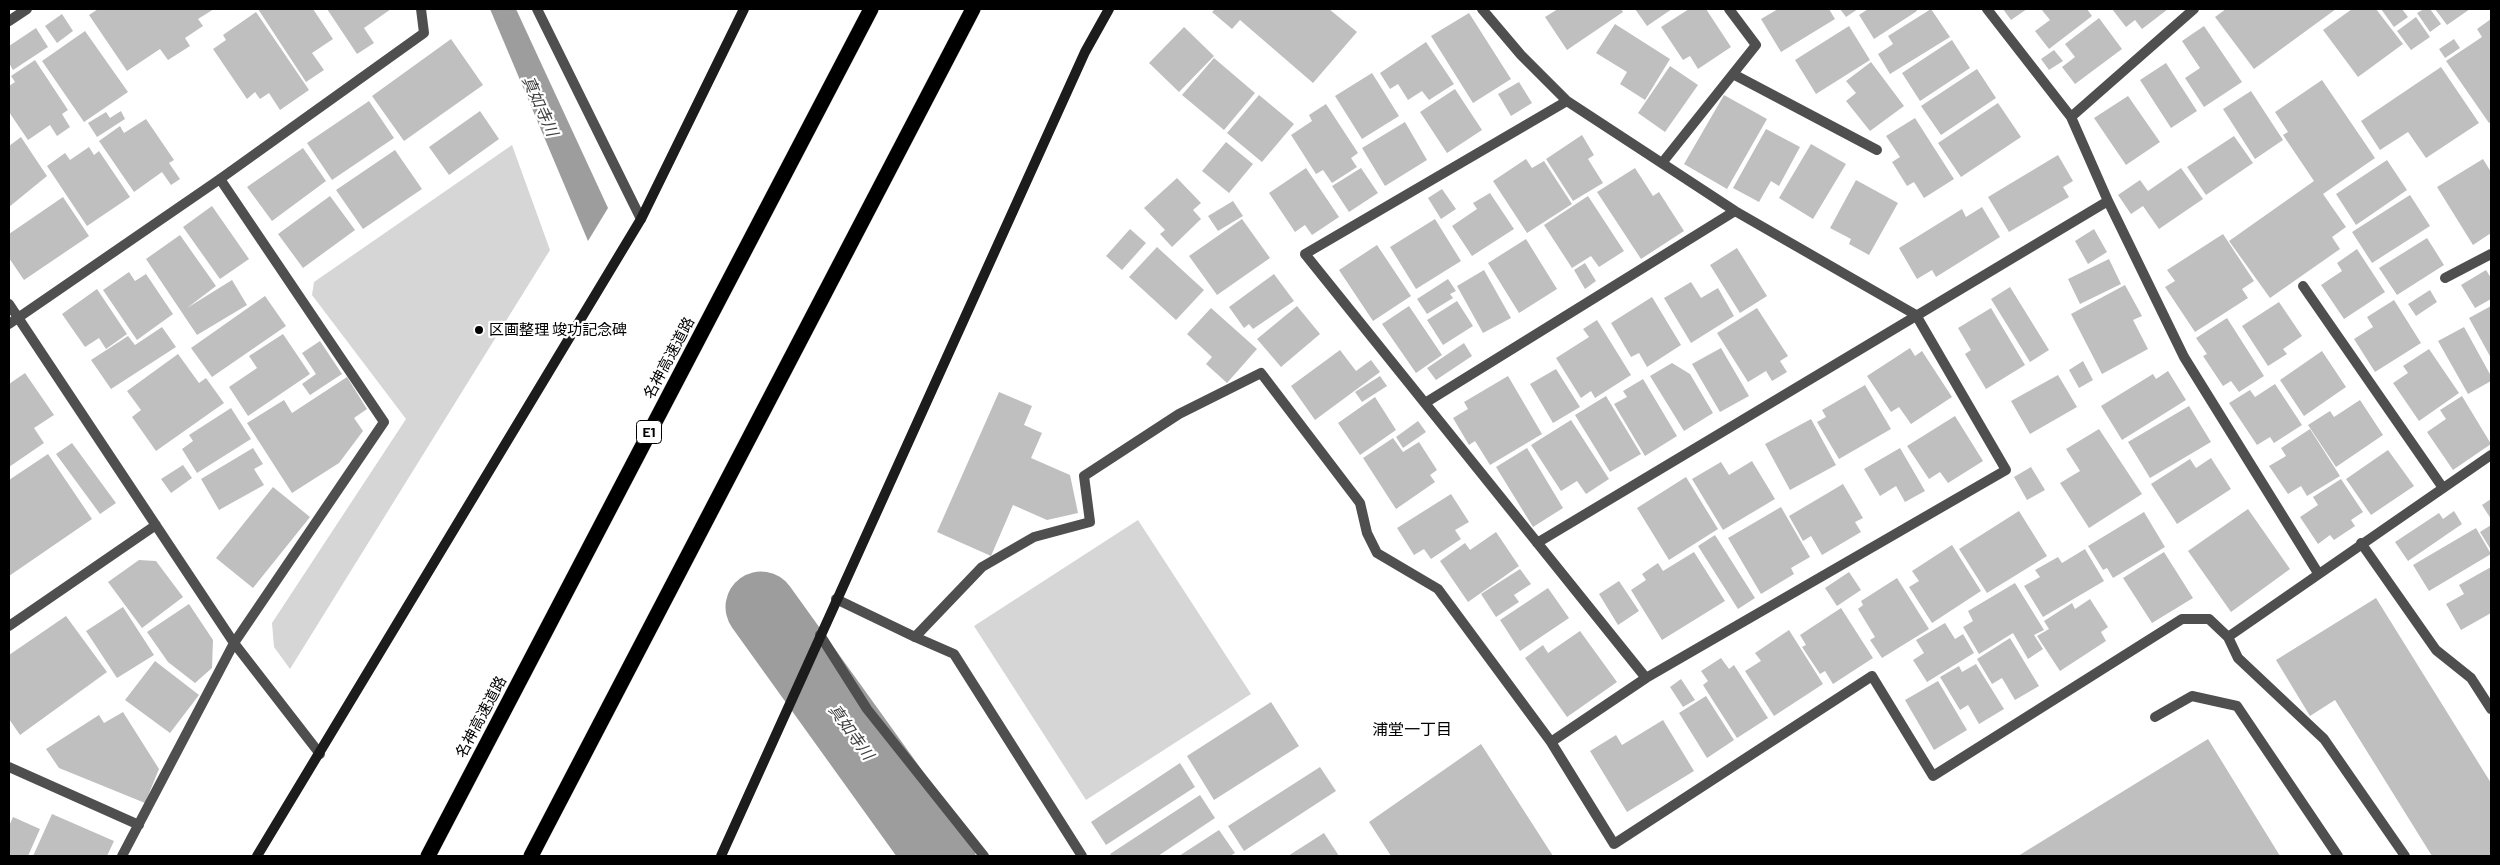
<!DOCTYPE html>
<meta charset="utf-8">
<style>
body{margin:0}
#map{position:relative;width:2500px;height:865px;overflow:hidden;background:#fff;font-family:Barlow,sans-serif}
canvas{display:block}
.frame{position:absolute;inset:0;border:10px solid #000;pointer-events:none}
</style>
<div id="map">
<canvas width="2500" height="865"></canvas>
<div class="frame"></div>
</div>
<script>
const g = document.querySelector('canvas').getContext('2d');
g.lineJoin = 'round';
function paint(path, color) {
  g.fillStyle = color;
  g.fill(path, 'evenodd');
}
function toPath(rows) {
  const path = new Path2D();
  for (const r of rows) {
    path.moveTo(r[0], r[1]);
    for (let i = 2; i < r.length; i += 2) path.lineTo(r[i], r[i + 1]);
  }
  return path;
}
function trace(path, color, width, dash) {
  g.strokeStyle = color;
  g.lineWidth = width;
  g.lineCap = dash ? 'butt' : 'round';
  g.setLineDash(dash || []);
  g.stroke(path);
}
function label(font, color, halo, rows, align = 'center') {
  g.font = font + ' Barlow,"Noto Sans JP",sans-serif';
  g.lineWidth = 4.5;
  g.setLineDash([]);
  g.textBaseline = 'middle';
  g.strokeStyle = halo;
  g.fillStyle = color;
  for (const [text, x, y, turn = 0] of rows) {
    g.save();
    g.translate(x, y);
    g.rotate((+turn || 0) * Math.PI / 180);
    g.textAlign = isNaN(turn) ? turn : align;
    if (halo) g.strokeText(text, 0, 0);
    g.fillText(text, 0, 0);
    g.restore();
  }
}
paint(toPath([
 [512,145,550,250,290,669,274,647,272,623,406,419,312,295,314,282],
 [1138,520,1251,694,1086,800,974,626]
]), '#d6d6d6');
paint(toPath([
 [490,9,516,9,608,208,588,241]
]), '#9d9d9d');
trace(toPath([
 [761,607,940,856]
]), '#9d9d9d', 71);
paint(toPath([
 [98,9,214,9,198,19,203,26,185,38,190,46,168,60,160,49,127,71,89,15],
 [258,9,313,9,333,39,312,53,324,70,306,82],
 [327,9,391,9,364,28,374,43,357,54],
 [1215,9,1329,9,1357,32,1313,83,1240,20,1232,29,1212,12],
 [1558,9,1621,9,1623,12,1567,50,1545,17],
 [1635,9,1672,9,1647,26],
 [1689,9,1706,9,1731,47,1698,69,1690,56,1683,60,1661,27],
 [1778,9,1829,9,1835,19,1781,52,1761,19],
 [1840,9,1858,9,1846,17],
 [1868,9,1916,9,1917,11,1874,39,1859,15],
 [1931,9,1950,37,1890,74,1878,54,1893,44,1888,36],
 [2003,9,2027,9,2011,20],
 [2041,9,2087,9,2092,16,2049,49,2035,31,2050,20],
 [2112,9,2168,9,2142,29,2135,20,2126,27],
 [2226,9,2336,9,2254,69,2215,17],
 [2352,9,2376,9,2403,44,2358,77,2323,30],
 [2381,9,2402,9,2408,17,2394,27],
 [2424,9,2430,9,2441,24,2430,32,2417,13],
 [2435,9,2470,9,2447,25],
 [256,12,309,90,280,110,269,93,260,99,255,92,247,99,213,49,226,40,223,35],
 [1469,13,1511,79,1473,103,1431,36],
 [62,14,73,31,57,43,45,26],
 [2416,17,2430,37,2411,50,2397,31],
 [2099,18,2122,49,2075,84,2062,67,2075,57,2065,44],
 [2491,19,2491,122,2489,123,2446,61,2482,37,2477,29],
 [1615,24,1670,59,1645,100,1620,84,1627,72,1596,53],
 [1849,26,1870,60,1816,94,1795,60],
 [2204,26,2242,82,2204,107,2185,78,2200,68,2182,41],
 [1184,27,1214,56,1179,92,1149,63],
 [36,28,48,47,13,70,9,63,9,46],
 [85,31,128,92,84,122,42,61],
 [451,39,483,85,404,141,372,96],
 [2454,39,2460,48,2445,58,2439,49],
 [1952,40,1970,68,1920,101,1902,73],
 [1426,42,1454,84,1429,100,1422,91,1408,100,1398,84,1390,89,1380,73],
 [2054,50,2063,61,2049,70,2041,59],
 [1214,58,1255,93,1224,130,1182,95],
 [35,60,68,110,62,114,70,127,57,136,50,125,28,140,9,112,9,86,15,82,11,76],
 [1871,62,1904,106,1870,131,1846,101,1856,93,1846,81],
 [2166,63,2197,111,2171,128,2140,80],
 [1670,66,1698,85,1665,132,1638,113],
 [2441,67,2479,123,2426,158,2408,132,2380,150,2361,121],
 [1977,69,1996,98,1941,135,1921,106],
 [1372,73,1399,116,1362,139,1335,96],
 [2322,80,2375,158,2323,194,2346,227,2332,237,2340,249,2270,298,2229,241,2314,181,2283,135,2288,132,2275,112],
 [1519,82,1532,103,1511,116,1498,94],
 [1455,89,1482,130,1447,153,1420,112],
 [2251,91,2283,140,2255,159,2223,109],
 [1259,95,1294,124,1262,162,1227,133],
 [1724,95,1767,119,1727,189,1684,164],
 [2128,96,2160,142,2126,165,2094,118],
 [369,101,394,138,332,180,307,143],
 [1998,103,2021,137,1961,177,1938,143],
 [1326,104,1358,153,1351,158,1357,167,1332,183,1323,170,1316,174,1291,135,1312,121,1309,115],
 [121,111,125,119,97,137,88,123,106,112,110,118],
 [480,111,499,139,449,175,429,147],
 [1915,118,1954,179,1924,198,1914,182,1907,186,1892,162,1900,157,1886,136],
 [146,119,174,160,169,163,180,179,171,185,162,172,134,192,99,141,120,126,124,133],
 [1405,122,1427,160,1385,186,1362,148],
 [1766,129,1800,147,1779,186,1771,181,1759,202,1733,188],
 [1582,135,1594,155,1588,159,1603,183,1573,201,1546,159],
 [2234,136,2253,163,2206,195,2187,167],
 [21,137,47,176,9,207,9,146],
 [1226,142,1253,164,1229,193,1202,171],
 [1811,144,1846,164,1813,219,1779,198],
 [89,147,94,155,99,151,130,197,87,226,47,166,65,153,70,160],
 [303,148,326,181,272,221,247,187],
 [395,150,422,189,363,229,336,190],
 [2058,155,2073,181,2063,187,2069,197,2009,232,1988,197],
 [1526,159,1532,168,1544,161,1572,204,1527,233,1493,181],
 [2483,159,2491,172,2491,233,2473,245,2437,187],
 [2387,160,2407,190,2356,225,2336,194],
 [1306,168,1339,217,1312,235,1305,225,1295,232,1269,193],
 [1361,168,1378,193,1349,212,1332,186],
 [1635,168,1653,196,1659,192,1684,231,1641,259,1597,192],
 [2181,168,2203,199,2159,229,2143,206,2131,214,2118,195,2140,180,2148,191],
 [1177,178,1201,203,1193,210,1201,219,1172,247,1160,234,1165,230,1144,208],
 [1856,180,1898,203,1869,255,1849,244,1851,239,1830,228],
 [1442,189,1456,209,1441,219,1428,198],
 [1490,193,1514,229,1472,256,1452,226,1477,209,1473,203],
 [2410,195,2430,226,2372,263,2352,232],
 [330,196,355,230,303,268,278,234],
 [1588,196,1624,251,1599,267,1591,256,1572,268,1544,225],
 [63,197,89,236,24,280,9,258,9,234],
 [1233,201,1243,216,1218,231,1208,216],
 [212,206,249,259,220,279,183,227],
 [1982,207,2000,237,1936,277,1932,270,1917,279,1899,248,1962,209,1966,217],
 [1242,219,1270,258,1217,295,1189,256],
 [1435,219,1461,261,1416,289,1390,247],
 [1130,229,1146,243,1122,270,1106,256],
 [2094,229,2107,252,2088,264,2075,241],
 [2223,234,2254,281,2242,289,2248,298,2195,332,2165,287,2175,281,2167,270],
 [180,235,216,286,187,308,232,280,247,305,197,335,146,259],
 [2427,238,2444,265,2397,295,2379,268],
 [1526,239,1557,289,1519,313,1488,263],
 [1377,245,1411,296,1373,321,1339,270],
 [1157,247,1204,290,1176,320,1129,277],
 [1737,248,1767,296,1740,313,1710,265],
 [2357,249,2385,292,2344,319,2321,285,2342,271,2337,263],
 [2109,259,2121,284,2080,304,2068,279],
 [1585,263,1596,281,1585,289,1574,270],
 [1484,270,1511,318,1483,333,1457,286],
 [2486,270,2491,278,2491,299,2475,308,2461,285],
 [129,272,135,281,146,274,173,314,137,340,103,290],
 [1274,274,1294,301,1253,329,1249,324,1244,328,1229,307],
 [1448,279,1456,291,1450,294,1453,298,1427,314,1417,299],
 [1691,282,1701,298,1718,288,1734,316,1691,343,1664,298],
 [2125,285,2142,316,2133,320,2148,349,2102,374,2071,314],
 [2010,287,2049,350,2030,362,1991,299],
 [97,289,127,334,106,349,99,338,85,347,62,314],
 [2430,290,2437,302,2416,316,2408,304],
 [265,296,286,326,212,377,191,348],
 [1652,297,1681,345,1647,367,1639,353,1631,357,1611,323],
 [2394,300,2421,343,2375,372,2354,339,2373,327,2367,317],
 [1457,301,1473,326,1443,345,1427,320],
 [2279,302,2302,336,2283,349,2287,354,2268,366,2242,326],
 [1297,306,1320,334,1281,367,1257,339],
 [1409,306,1442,355,1416,373,1382,324],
 [2491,306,2491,358,2469,318],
 [1211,308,1257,349,1227,383,1206,364,1212,357,1187,334],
 [1757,308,1788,356,1780,361,1787,372,1772,381,1766,371,1748,382,1717,333],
 [1991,308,2025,365,1986,389,1965,354,1971,350,1958,328],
 [2227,318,2264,376,2239,392,2231,381,2223,386,2203,356,2207,354,2196,338],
 [1597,320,1631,375,1595,398,1591,391,1581,398,1556,358,1589,337,1583,329],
 [162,327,176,347,111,389,91,360,128,336,135,345],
 [2464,327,2491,376,2491,381,2468,394,2438,341],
 [283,334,310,374,248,416,229,387,257,368,249,356],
 [320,341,342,374,310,395,302,384,316,374,302,353],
 [1464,343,1472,356,1436,380,1427,368],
 [1721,348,1749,396,1720,412,1692,364],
 [1910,348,1915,356,1922,351,1952,397,1911,424,1899,407,1891,412,1867,376],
 [2429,349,2459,393,2419,421,2393,383,2408,373,2403,366],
 [1340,350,1356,371,1371,360,1380,372,1315,420,1291,386],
 [2322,351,2346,387,2304,416,2280,380],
 [178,354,199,383,206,378,224,403,156,451,132,417,141,410,127,391],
 [2083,361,2093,380,2079,388,2069,370],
 [1672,363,1690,374,1713,413,1684,431,1650,376],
 [1556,369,1580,407,1553,423,1530,384],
 [2168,371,2186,400,2122,440,2101,406,2153,374,2156,379],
 [25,373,54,415,34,428,44,443,9,467,9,384],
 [2058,375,2077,407,2030,434,2011,401],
 [1380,376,1387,386,1362,402,1355,392],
 [1508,376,1542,434,1490,465,1475,441,1469,445,1453,418,1468,409,1464,402],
 [347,377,367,409,354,418,363,431,339,463,292,493,247,423,284,400,292,413],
 [1643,379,1677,436,1645,456,1614,404,1627,397,1623,391],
 [2275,384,2302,425,2274,443,2270,437,2257,445,2229,403,2250,390,2255,397],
 [1865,385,1891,429,1839,459,1817,422,1826,417,1822,410],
 [999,392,1032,406,1024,425,1042,433,1031,458,1070,475,1078,513,1047,520,1013,505,991,556,937,532],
 [1606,396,1641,454,1610,472,1575,415],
 [2462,396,2491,444,2453,470,2427,432,2446,419,2440,410],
 [1375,397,1396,430,1360,455,1338,423],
 [2360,400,2383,435,2336,467,2308,425,2330,411,2334,417],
 [2189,406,2211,442,2150,478,2128,442],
 [231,408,251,439,197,473,182,449,193,441,189,435],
 [1955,416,1983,461,1948,483,1940,472,1929,479,1907,446],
 [1811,419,1836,465,1790,490,1765,444],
 [1571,420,1609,479,1586,494,1577,481,1561,491,1531,445],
 [1418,421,1426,432,1403,448,1396,437],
 [2099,429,2142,494,2089,528,2060,483,2080,471,2066,449],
 [2310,429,2340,476,2307,496,2301,486,2288,494,2269,466,2286,456,2281,448],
 [1393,438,1403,452,1419,442,1437,470,1430,475,1435,482,1396,509,1363,458],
 [72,443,116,503,100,514,56,454],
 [253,448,263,464,254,469,264,485,219,510,201,479],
 [1527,448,1563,508,1533,527,1496,467],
 [1900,448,1925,491,1905,502,1896,486,1880,496,1864,469],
 [2388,450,2414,486,2371,515,2346,479],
 [48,454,92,519,9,576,9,480],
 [2211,458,2231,489,2177,524,2151,484,2190,459,2196,468],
 [1752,461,1775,499,1723,530,1692,479,1721,462,1729,475],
 [183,465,192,478,171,493,161,479],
 [2031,467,2045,490,2027,500,2014,477],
 [1686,477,1718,529,1669,560,1637,508],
 [2341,479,2363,512,2351,520,2355,526,2334,540,2330,535,2318,544,2300,517,2318,505,2313,497],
 [1843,484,1863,518,1855,522,1861,532,1822,555,1811,536,1803,541,1789,516],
 [273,487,310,517,253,588,216,558],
 [1451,494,1469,522,1455,530,1461,539,1431,559,1424,549,1414,555,1397,528],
 [2491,499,2491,519,2482,505],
 [1781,507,1810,557,1791,568,1794,574,1761,594,1728,538],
 [2248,509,2290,569,2231,612,2188,551],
 [2019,511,2047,556,1987,593,1959,549],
 [2454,511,2462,524,2408,561,2395,542,2439,513,2443,519],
 [2144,512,2165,547,2113,578,2107,568,2103,570,2088,546],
 [2491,525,2491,550,2480,532],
 [2476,528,2491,554,2429,591,2413,565],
 [1496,532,1519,566,1468,602,1440,561,1465,543,1470,550],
 [1715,535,1755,598,1738,609,1698,546],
 [1952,545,1981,591,1932,623,1909,587,1919,581,1912,571],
 [2085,549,2104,581,2043,617,2024,586,2040,577,2035,570,2058,557,2062,563],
 [1694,552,1725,601,1662,640,1631,590,1646,580,1642,574,1658,563,1663,571],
 [2164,552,2193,598,2152,623,2123,578],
 [139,560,156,561,183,597,142,628,108,582],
 [2491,567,2491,613,2461,630,2446,604,2464,594,2459,585],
 [1520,569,1531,584,1514,595,1519,602,1496,617,1481,594],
 [1849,572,1861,590,1837,606,1825,588],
 [1897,578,1929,629,1882,658,1870,640,1875,637,1858,609,1863,605,1861,601],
 [1619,581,1639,611,1618,625,1599,594],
 [2015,583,2044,630,2034,635,2043,649,2028,659,2013,633,1979,654,1963,627,1973,621,1968,611],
 [1548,588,1569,618,1520,651,1500,620],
 [2376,598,2491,783,2491,856,2432,856,2335,700,2310,716,2276,660],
 [2090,599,2108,627,2101,632,2106,641,2060,671,2037,636,2049,629,2044,621,2072,603,2075,609],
 [189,604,213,640,212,668,195,683,168,662,147,632],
 [123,607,154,655,117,678,86,631],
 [1841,608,1873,658,1833,684,1825,671,1820,674,1802,647,1806,645,1800,635],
 [66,616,107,672,20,735,9,719,9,655],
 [1945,623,1955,639,1963,634,1974,653,1927,682,1913,660,1924,653,1916,640],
 [1789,630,1823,684,1774,716,1745,671,1761,661,1755,653],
 [1580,631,1617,682,1567,717,1525,658,1543,645,1548,653],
 [2010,638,2039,686,2015,700,2002,678,1992,684,1977,659],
 [1721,658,1729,669,1734,665,1768,718,1737,738,1703,685,1708,681,1701,671],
 [155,661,199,695,170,733,125,700],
 [1976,664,2004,709,1979,724,1968,705,1960,710,1940,677,1959,666,1962,672],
 [1681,679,1695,700,1683,707,1670,687],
 [1938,681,1967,730,1934,750,1905,700],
 [1706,696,1734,740,1707,758,1679,713],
 [1271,702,1299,746,1214,800,1187,756],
 [123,712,159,769,145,803,59,768,46,749,99,715,104,723],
 [1663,720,1694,771,1627,812,1590,751,1616,735,1622,745],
 [2208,739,2280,856,2018,856],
 [1481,744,1553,856,1391,856,1369,822],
 [1180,763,1195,787,1106,845,1091,822],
 [1320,767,1336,791,1244,851,1228,826],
 [1200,795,1215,818,1158,856,1112,856,1110,854],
 [52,814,114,841,107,856,33,856],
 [13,817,40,829,28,856,9,856,9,826],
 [1219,830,1235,853,1230,856,1179,856],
 [1324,833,1339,856,1288,856]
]), '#bfbfbf');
const highway = toPath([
 [428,856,871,9],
 [531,856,973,9]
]);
trace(highway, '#dbdbdb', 16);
trace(toPath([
 [2361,543,2436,650,2471,678,2491,709],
 [915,637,954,654,1082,856]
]), '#4f4f4f', 10);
trace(toPath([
 [537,9,641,219],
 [1482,9,1521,55,1567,101,1735,211,1916,315,2006,470,1646,678,1305,254,1567,101],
 [9,21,27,9],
 [1733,74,1877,150],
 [2071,117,2194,9],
 [1662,163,1756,45,1729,9],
 [2108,201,2184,357,2318,573],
 [2445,278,2491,254],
 [2303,286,2443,488],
 [9,304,234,643,320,754],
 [9,324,220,179,424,33,421,9],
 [1425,403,1735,211],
 [1537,543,2108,201,2071,117,1987,9],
 [836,599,915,637,982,567,1034,537,1090,522,1084,476,1179,414,1261,373,1360,503,1367,533,1377,553,1438,589,1551,742,1614,844,1872,676,1933,776,2182,619,2209,619,2228,637,2491,455],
 [9,626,156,525],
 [820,635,867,709,984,856],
 [2228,637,2238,658,2324,739,2405,856],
 [2155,717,2192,696,2237,706,2338,856],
 [1551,742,1646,678],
 [9,767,139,825],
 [122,856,234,643,384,422,220,179]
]), '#4f4f4f', 10);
trace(toPath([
 [257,856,641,219,744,9],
 [721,856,1085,52,1109,9]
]), '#1c1c1c', 10);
trace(highway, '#000', 15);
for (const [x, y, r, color] of [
 [479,330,5,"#000"]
]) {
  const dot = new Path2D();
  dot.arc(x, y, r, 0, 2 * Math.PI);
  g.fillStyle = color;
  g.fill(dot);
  trace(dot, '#fff', 2);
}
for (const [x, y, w] of [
 [649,432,25]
]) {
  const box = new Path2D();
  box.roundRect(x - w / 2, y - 11.5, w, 23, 4);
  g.fillStyle = '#fff';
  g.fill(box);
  trace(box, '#000', 1);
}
label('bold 14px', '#000', null, [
 ["E1",649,432]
]);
label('15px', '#000', '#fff', [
 ["区画整理 竣功記念碑",489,330]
], 'left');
label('15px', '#000', '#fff', [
 ["名神高速道路",669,358,-62],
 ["名神高速道路",481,717,-62]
]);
label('italic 16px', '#3e3e3e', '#fff', [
 ["真如寺川",540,106,66],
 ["真如寺川",851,732,54]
]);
label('16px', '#000', '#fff', [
 ["浦堂一丁目",1412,730]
]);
</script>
